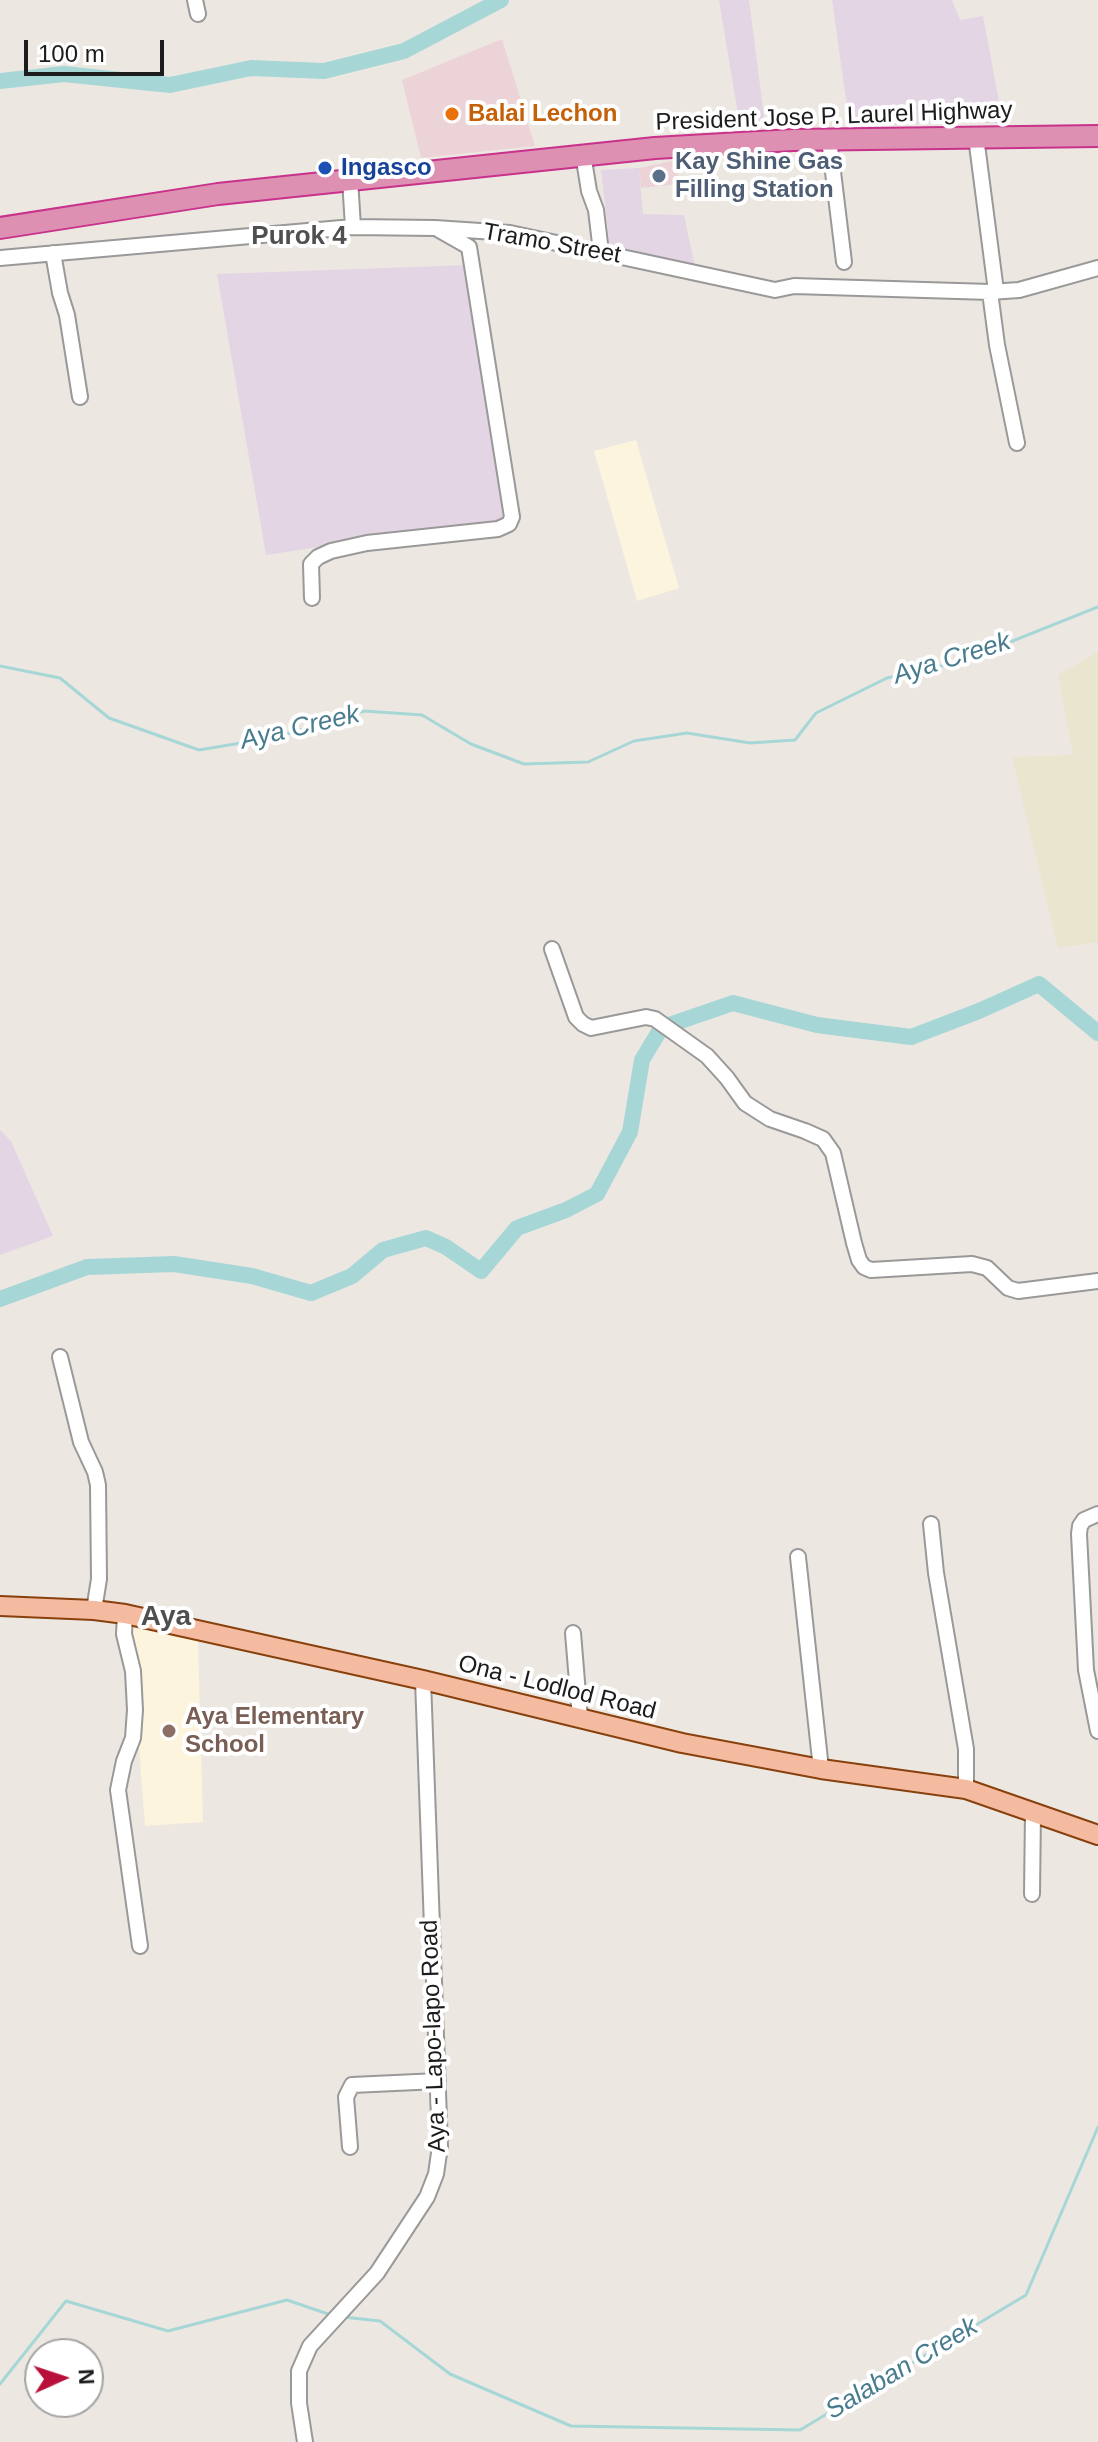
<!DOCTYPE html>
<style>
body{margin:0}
#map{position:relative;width:1098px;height:2442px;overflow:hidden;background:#ede7e2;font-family:Arial,sans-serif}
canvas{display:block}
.north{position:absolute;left:24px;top:2338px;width:80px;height:80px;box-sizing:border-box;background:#fff;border:2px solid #a4a4a4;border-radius:50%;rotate:87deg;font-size:22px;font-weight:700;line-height:32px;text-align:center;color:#1c1c1c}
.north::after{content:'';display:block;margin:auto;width:28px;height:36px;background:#b8103a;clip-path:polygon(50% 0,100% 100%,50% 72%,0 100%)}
.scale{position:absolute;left:24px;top:40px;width:140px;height:36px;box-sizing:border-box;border:4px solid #1c1c1c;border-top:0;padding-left:10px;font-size:24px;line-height:28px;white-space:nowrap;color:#1c1c1c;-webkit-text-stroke:6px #fff;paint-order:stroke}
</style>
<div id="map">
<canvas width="1098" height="2442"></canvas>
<div class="north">N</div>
<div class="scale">100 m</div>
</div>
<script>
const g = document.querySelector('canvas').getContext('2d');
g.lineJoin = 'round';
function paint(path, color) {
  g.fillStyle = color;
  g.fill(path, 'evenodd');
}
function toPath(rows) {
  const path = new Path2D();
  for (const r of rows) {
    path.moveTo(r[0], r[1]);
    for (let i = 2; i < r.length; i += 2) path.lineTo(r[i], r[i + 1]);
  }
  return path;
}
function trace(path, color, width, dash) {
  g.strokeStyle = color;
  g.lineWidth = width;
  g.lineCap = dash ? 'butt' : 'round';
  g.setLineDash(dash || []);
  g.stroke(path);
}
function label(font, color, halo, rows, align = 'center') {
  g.font = font + ' Arial,sans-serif';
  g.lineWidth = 8;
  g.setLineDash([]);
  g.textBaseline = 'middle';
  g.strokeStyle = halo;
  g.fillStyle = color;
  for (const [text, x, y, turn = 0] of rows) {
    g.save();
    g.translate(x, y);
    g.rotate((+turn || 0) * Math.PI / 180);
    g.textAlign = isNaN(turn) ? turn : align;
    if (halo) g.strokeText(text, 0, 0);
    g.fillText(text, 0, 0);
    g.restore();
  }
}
paint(toPath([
 [502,39,535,146,421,158,402,80],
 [676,160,679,184,641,188,639,168]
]), '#ecd3d8');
paint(toPath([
 [719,0,749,0,765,124,740,126],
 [832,0,952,0,960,20,983,16,1003,123,932,123,850,128],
 [639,168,643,214,684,215,695,267,610,248,601,170],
 [468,265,510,518,266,555,217,274],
 [0,1130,11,1141,53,1236,0,1255]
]), '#e4d5e5');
paint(toPath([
 [636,440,679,588,637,601,594,451],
 [130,1627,198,1641,203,1822,145,1826]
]), '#fcf4dc');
paint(toPath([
 [1098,652,1098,942,1058,948,1012,757,1073,755,1058,675]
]), '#eae5cf');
trace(toPath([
 [0,666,60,678,109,718,199,750,277,737,364,711,422,715,471,744,524,764,588,762,634,741,687,733,750,743,795,740,816,713,887,678,960,662,1098,607],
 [343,2317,380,2321,450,2374,571,2426,800,2430,1026,2295,1098,2127],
 [0,2384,66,2301,168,2331,287,2300,331,2315]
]), '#a6d7d6', 3);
trace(toPath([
 [0,81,64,74,170,85,251,68,324,71,404,51,501,0],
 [0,1299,87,1267,174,1264,252,1276,311,1293,352,1276,383,1250,426,1238,446,1247,481,1271,517,1228,566,1210,597,1194,630,1132,642,1060,660,1030,666,1026,733,1003,817,1025,911,1037,979,1011,1039,984,1098,1033]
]), '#a6d7d6', 16);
const minor = toPath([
 [195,0,198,14],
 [976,137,996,291],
 [829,139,844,262],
 [583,154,589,191,596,210,601,252],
 [350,179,353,227],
 [53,253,60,293,67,315,80,397],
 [0,258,353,227,435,228,510,233,775,290,794,286,990,292,1019,290,1098,268],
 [990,292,997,345,1017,443],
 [312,598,311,564,318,557,331,551,367,543,498,529,509,524,512,517,469,247,439,230],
 [552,949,576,1017,583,1024,591,1028,646,1017,655,1019,707,1056,727,1078,745,1103,770,1119,805,1131,823,1139,833,1153,854,1243,859,1260,864,1267,871,1270,972,1264,987,1268,1008,1288,1018,1291,1098,1281],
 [60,1357,81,1442,95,1472,98,1485,99,1579,94,1610],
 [1098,1514,1084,1520,1080,1526,1079,1534,1086,1670,1098,1731],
 [931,1524,936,1573,966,1749,966,1789],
 [798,1557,821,1769],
 [125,1614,124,1634,133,1671,135,1710,133,1738,124,1761,118,1790,140,1946],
 [573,1633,580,1718],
 [1032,1894,1033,1811],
 [350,2147,346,2097,352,2085,438,2081],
 [305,2442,299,2403,299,2371,310,2346,377,2273,427,2197,436,2174,440,2146,423,1680]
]);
const major = toPath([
 [0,1606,94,1610,125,1614,423,1680,682,1743,821,1769,966,1789,1098,1835]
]);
const highway = toPath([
 [0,228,218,194,655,148,793,140,1098,136]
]);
trace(minor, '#999', 18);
trace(major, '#88400c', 22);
trace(highway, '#c8328b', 24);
trace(minor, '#fff', 14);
trace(major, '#f4bba0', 18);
trace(highway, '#de90b2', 20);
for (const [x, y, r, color] of [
 [452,114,8,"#e8710a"],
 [325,168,8,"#1a4fb4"],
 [659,176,8,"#5c6f8a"],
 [169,1731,8,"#8d6e63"]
]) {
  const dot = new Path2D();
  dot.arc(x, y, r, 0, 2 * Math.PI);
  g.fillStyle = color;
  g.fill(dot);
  trace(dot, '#fff', 3);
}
label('bold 24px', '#c56008', '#fff', [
 ["Balai Lechon",468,114]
], 'left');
label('24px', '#1c1c1c', '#fff', [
 ["President Jose P. Laurel Highway",834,117,-2],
 ["Tramo Street",552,244,10],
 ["Ona - Lodlod Road",557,1688,14],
 ["Aya - Lapo-lapo Road",434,2036,-92]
]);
label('bold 24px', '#4e5e75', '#fff', [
 ["Kay Shine Gas",675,162],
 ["Filling Station",675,190]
], 'left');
label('bold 24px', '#164399', '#fff', [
 ["Ingasco",341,168]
], 'left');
label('bold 24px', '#785e54', '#fff', [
 ["Aya Elementary",185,1717],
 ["School",185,1745]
], 'left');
label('bold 26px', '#4f4f4f', '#fff', [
 ["Purok 4",299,237]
]);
label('italic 26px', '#477b8d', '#fff', [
 ["Aya Creek",952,659,-17],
 ["Aya Creek",300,728,-13],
 ["Salaban Creek",902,2369,-31]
]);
label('bold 28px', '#4f4f4f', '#fff', [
 ["Aya",166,1617]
]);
</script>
